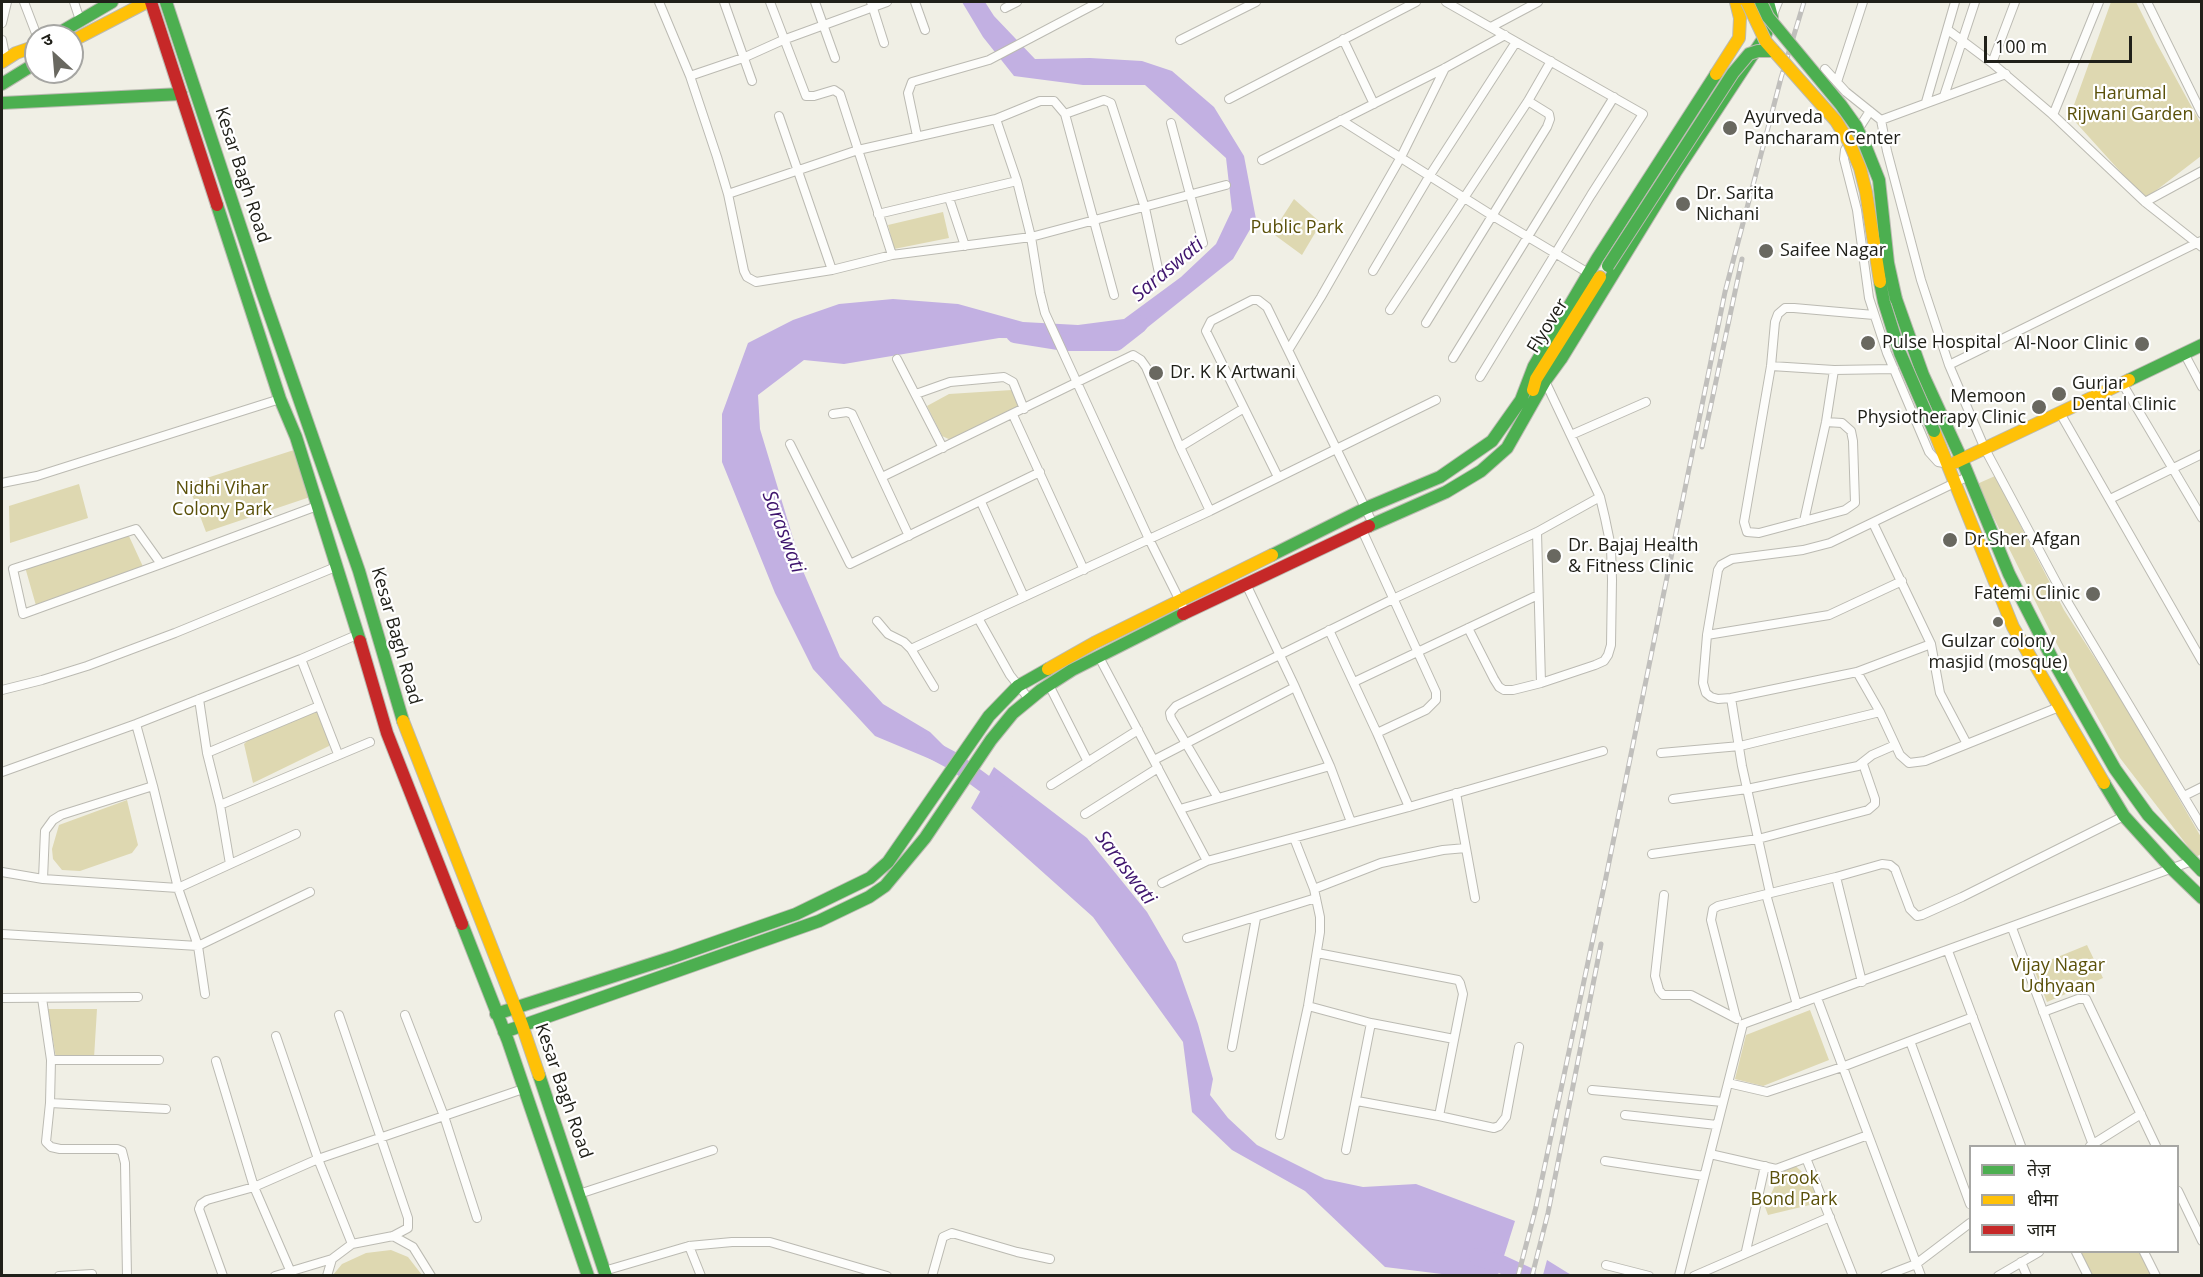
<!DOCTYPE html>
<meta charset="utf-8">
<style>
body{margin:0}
#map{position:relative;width:2203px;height:1277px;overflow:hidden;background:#f0efe5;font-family:"Open Sans","Noto Sans Devanagari",sans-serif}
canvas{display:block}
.frame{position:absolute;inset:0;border:3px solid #202019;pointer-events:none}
.legend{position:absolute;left:1969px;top:1145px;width:210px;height:108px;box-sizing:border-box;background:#fff;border:2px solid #a6a6a3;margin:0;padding:8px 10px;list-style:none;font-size:18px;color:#202019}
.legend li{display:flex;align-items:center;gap:12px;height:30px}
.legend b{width:30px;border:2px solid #a6a6a3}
.north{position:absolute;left:24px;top:24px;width:60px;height:60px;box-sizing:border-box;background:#fff;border:2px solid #a6a6a3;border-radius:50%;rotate:334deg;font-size:16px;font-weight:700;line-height:24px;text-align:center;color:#202019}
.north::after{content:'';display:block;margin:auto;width:21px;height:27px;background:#696860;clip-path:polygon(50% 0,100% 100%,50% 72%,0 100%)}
.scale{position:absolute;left:1984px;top:36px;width:148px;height:27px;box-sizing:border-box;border:3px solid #202019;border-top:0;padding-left:8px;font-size:18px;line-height:21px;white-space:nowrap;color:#202019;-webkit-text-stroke:4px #fff;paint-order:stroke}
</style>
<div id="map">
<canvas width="2203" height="1277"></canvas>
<div class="frame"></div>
<ul class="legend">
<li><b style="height:8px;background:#4caf50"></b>तेज़</li>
<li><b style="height:8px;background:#ffc107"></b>धीमा</li>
<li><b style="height:8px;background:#c62828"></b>जाम</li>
</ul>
<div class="north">उ</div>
<div class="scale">100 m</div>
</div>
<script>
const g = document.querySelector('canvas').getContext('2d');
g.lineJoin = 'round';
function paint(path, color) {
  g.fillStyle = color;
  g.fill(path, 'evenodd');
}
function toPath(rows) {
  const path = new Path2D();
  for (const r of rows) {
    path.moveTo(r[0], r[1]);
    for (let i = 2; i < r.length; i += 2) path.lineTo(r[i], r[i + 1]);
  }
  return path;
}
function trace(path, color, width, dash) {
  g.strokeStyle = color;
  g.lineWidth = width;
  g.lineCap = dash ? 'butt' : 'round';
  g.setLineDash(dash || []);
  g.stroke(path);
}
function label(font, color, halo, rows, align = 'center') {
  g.font = font + ' "Open Sans",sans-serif';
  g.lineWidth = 4.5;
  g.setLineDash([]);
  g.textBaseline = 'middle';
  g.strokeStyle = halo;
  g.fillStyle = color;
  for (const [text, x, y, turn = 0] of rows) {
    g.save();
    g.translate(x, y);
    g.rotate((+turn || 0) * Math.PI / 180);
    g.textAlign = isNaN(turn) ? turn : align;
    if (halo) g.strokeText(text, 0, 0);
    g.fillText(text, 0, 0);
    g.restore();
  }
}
paint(toPath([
 [2111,2,2136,2,2156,42,2201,124,2201,156,2145,199,2070,116],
 [1294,199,1321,223,1302,255,1272,233],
 [943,212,949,238,894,249,888,225],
 [1012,390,1019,407,951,440,942,436,927,406,949,394],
 [294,450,313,496,206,532,188,484],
 [1995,476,2064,610,2125,705,2201,837,2201,854,2196,857,2120,758,2053,637,1977,484],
 [79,484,88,518,10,543,9,506],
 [128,534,145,571,37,609,25,567],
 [318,708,330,741,329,746,253,783,244,744,253,735],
 [127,800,138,845,132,853,80,871,62,870,53,859,52,849,59,825],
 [2087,945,2103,978,2047,1002,2033,967],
 [48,1009,97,1009,94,1058,56,1058],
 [1810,1010,1829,1060,1763,1086,1735,1079,1746,1035],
 [1792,1163,1809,1178,1822,1202,1768,1215,1765,1207,1783,1168],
 [391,1250,408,1257,422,1275,333,1275,342,1264,366,1253],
 [2077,1252,2140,1252,2156,1274,2093,1275]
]), '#ded8b1');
paint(toPath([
 [962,2,985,2,994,16,1035,59,1090,58,1142,61,1172,71,1214,107,1244,156,1256,219,1233,259,1133,339,999,338,844,364,804,360,758,395,760,429,803,571,840,657,883,704,930,732,951,753,942,764,875,736,813,669,775,593,722,462,722,414,748,343,793,320,839,304,893,299,958,304,1023,322,1078,325,1124,319,1181,277,1216,244,1232,210,1226,158,1145,85,1083,85,1014,76,983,37],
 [994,767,1087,838,1147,912,1176,962,1198,1024,1213,1079,1210,1095,1228,1118,1257,1145,1325,1179,1363,1187,1416,1184,1515,1221,1498,1275,1450,1275,1385,1267,1305,1191,1232,1150,1192,1112,1183,1042,1093,917,971,808],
 [1547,1260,1568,1273,1572,1275,1543,1275]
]), '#c2b0e2');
trace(toPath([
 [1015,334,1065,342,1116,342,1139,324],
 [925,746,955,762,1004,798],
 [1478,1257,1501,1264,1527,1276]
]), '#c2b0e2', 18);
const street = toPath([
 [24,2,37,36],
 [74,2,80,20],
 [659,2,690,76,717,157,728,194,744,271,747,277,756,282,832,270,892,255,1031,237,1226,185],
 [724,2,752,81],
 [770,2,806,96,814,96,834,90,840,94,892,255],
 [815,2,835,58],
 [871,2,884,43],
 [915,2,925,30],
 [1446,2,1643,114,1591,195,1480,377],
 [2147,2,2202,114],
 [1005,8,1017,2],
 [1772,17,1778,2],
 [2,23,7,2],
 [1491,27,1538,2],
 [1948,30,1992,63,2053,115,2145,202,2202,247],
 [1343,39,1374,104],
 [2,40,6,60],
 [1180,40,1256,2],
 [1992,63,2015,2],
 [1825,69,1846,92,1881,120,2006,74],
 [690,76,743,58,783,40,887,2],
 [1837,82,1863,2],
 [1944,96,1975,2],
 [1229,99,1416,2],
 [1926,102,1955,2],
 [1870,111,1845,150,1844,159,1857,210,1869,298,1887,353,1929,452,1938,462,1949,464],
 [1065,114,1104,100,1111,103,1145,208,1159,273],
 [2053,115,2099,2],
 [779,116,832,270],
 [996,119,1017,181,1031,237,1040,293,1045,313,1149,539,1186,613],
 [1341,120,1493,216,1590,274],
 [1881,120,1887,151,1921,280,1949,365,1985,449,2061,591,2202,827],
 [1171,123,1203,243],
 [917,136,908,93,912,82,989,60,1099,2],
 [1262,160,1445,68,1505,35],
 [728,194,858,150,996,119,1040,101,1054,101,1065,114,1114,295],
 [949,198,965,246],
 [2145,202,2202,171],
 [878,214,1017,181],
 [1373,271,1430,175,1516,42],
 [1390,310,1528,101,1551,61],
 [1426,323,1547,127,1550,119,1549,114,1528,101],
 [1289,349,1321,297,1401,157,1445,68],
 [2184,353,2202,387],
 [1453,358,1614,97],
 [897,359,943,448],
 [1949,365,2201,241],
 [1771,366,1834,370,1894,369],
 [2122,383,2202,518],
 [916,394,950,382,1004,377,1013,382,1024,409],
 [2060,413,2202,661],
 [833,414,847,412,852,414,909,536],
 [1013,415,1084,570],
 [1826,422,1842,423,1851,431,1853,441,1855,503,1845,510,1804,521,1759,533,1747,532,1744,522,1771,366,1775,322,1778,314,1785,308,1794,308,1874,315],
 [1571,435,1646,402],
 [790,444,850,564,1040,472],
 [1180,447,1244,408],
 [882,477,1133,355,1141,360,1146,367,1180,447,1210,511],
 [1278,477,1206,331,1211,321,1252,300,1258,300,1267,307,1373,524],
 [2,483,37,476,280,399],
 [2110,499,2202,454],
 [981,502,1024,597],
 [1804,521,1826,422,1834,370],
 [1873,523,1931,644,1940,693,1967,744],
 [1362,530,1436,692,1436,700,1426,710,1377,733],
 [1537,532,1541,683],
 [161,564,136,529,13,569,23,614,161,564,317,506],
 [1246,584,1295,687,1330,766,1351,822],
 [978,618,1010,675,1029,699],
 [877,621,888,634,904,642,911,649,934,687],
 [1468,628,1494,679,1499,687,1504,690,1513,690,1541,683,1595,665,1604,661,1608,655,1611,645,1612,580,1611,547,1605,518,1600,497,1545,381],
 [1329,630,1377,733,1409,807],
 [1707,635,1829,615,1902,581],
 [1931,644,1857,672,1731,698,1718,699,1711,697,1706,693,1703,683,1707,635,1718,570,1721,565,1732,559,1803,550,1830,543,1969,476],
 [911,649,1210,511,1436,400],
 [1099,657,1207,861],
 [301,659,338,754],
 [1857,672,1880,712,1900,755,1909,763,1925,761,2059,707],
 [1354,682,1538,595],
 [1049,685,1088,762],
 [2,690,42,680,87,666,175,633,338,566],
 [1731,698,1742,766,1770,893],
 [199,699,207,753,220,805,230,864],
 [136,724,153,786,178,888,198,946,205,994],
 [207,753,319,706],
 [1661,753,1740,746,1880,712],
 [1154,760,1295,687],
 [2,772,136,724,301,659,359,634],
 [1051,785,1138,730],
 [1456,793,1475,898],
 [2184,796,2202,787],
 [1218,798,1171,718,1170,713,1176,706,1393,599,1537,532,1600,497],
 [1673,799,1747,789,1858,766,1872,755,1895,745],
 [220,805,370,742],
 [1180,809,1330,766],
 [1085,814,1158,768],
 [1652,854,1758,839,1868,810,1875,804,1875,799,1863,764],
 [2,872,43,879,178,888,296,834],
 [1836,877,1862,982],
 [43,879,45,831,53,820,61,815,153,786],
 [1162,883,1207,861,1409,807,1603,751],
 [1314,889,1381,863,1443,850,1466,848],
 [1766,894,1797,1005],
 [1664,895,1655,976,1659,990,1663,995,1691,995,1737,1019],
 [2012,928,2093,1145],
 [2,934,198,946,310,892],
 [1187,938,1316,898],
 [1948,951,2021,1146],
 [1317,953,1458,980,1460,983,1463,994,1439,1116],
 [2,998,138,997],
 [42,998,51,1060,50,1103,46,1142,51,1147,60,1149,117,1149,122,1151,125,1163,127,1276],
 [1817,998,1921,1276],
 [1308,1006,1371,1023,1454,1039],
 [2043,1012,2078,999,2086,999,2156,1146],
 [405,1015,444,1116,477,1218],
 [1736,1018,1711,920,1713,909,1718,906,1836,877,1882,864,1890,865,1895,869,1910,909,1917,916,1922,915,1962,897,2124,816],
 [1743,1024,2192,861],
 [276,1036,318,1159,352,1244],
 [1910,1041,1970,1204],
 [1232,1047,1256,918],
 [51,1060,159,1060],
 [216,1061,254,1187,290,1270],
 [1728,1083,1767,1092,1842,1067,1973,1017],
 [1592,1090,1723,1102],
 [1357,1101,1439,1116,1494,1128,1499,1126,1506,1117,1519,1047],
 [50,1103,166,1109],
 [1625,1115,1717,1125],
 [1280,1135,1308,1006,1320,932,1320,917,1314,889,1294,838],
 [2090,1146,2141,1114],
 [1346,1150,1371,1023],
 [1710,1154,1776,1169,1868,1135],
 [1806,1158,1853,1276],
 [1605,1161,1704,1176],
 [2178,1191,2202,1241],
 [579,1194,713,1150],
 [393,1236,413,1247,431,1276],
 [689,1246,701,1276],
 [1746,1251,1765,1166],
 [2076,1252,2088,1276],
 [2144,1252,2156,1276],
 [2021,1262,2027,1276],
 [1606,1265,1649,1276],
 [604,1271,689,1246,732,1242,770,1242,887,1276],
 [59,1276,92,1274],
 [223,1276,199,1209,201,1204,207,1200,254,1187,318,1159,526,1088],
 [275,1276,332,1259,352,1244,393,1236,408,1228,408,1218,339,1015],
 [327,1276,332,1259],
 [932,1276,943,1237,952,1233,1017,1252,1050,1259],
 [1679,1276,1743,1024],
 [1694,1276,1830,1217],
 [1885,1276,1916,1264,1970,1223],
 [1998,1276,2039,1252]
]);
const fast = toPath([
 [166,2,262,292,359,571,403,721],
 [54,36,112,2],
 [2,84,36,63],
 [2,103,181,94],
 [217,205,280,399,296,437,360,641],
 [1896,299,1923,375,1962,460,2009,574,2054,662,2115,769,2148,815,2202,871],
 [2129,380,2202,345],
 [1369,526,1446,492,1481,471,1507,448,1545,381,1561,359,1675,173,1765,36,1772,17,1768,2],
 [1272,555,1366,508,1440,477,1492,441,1521,400,1534,366,1597,259,1716,74],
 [2104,783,2124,816,2172,869,2202,898],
 [462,924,508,1041,588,1276],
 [496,1014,673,957,796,914,870,878,888,862,989,716,1018,686,1048,669],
 [504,1032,819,921,869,897,885,886,925,838,991,740,1013,713,1041,690,1072,670,1183,614],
 [539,1075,606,1276]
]);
const slow = toPath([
 [72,41,147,2],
 [2,62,16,53,36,46],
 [1716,74,1739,38,1740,18,1736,2],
 [1533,390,1536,379,1600,277],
 [1934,431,2013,627,2104,783],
 [1956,462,2129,380],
 [1048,669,1094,643,1272,555],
 [403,721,522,1025,539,1075]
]);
const jam = toPath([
 [151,2,217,205],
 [1183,614,1369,526],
 [360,641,387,733,462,924]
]);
trace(street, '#bbbab2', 10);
trace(fast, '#bbbab2', 14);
trace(slow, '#bbbab2', 14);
trace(jam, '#bbbab2', 14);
trace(street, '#fdfdfb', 8);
trace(fast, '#4caf50', 12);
trace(slow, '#ffc107', 12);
trace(jam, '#c62828', 12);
const rail = toPath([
 [1702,447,1742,259],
 [1518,1276,1536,1207,1605,882,1725,292,1781,78,1804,2],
 [1532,1276,1548,1213,1601,944]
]);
trace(rail, '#c0bfbc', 5);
trace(rail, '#fff', 3, [9]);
const fastBridge = toPath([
 [1761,2,1768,17,1841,105,1856,126,1865,145,1879,180,1888,263,1896,299],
 [1608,266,1733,73,1749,54,1758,51,1774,51],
 [1880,282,1884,302,1900,353,1934,431]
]);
const slowBridge = toPath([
 [1747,2,1766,42,1836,121,1849,142,1860,168,1866,192,1880,282]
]);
trace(fastBridge, '#bbbab2', 14, []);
trace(slowBridge, '#bbbab2', 14, []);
trace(fastBridge, '#4caf50', 12);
trace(slowBridge, '#ffc107', 12);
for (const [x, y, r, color] of [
 [1730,128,8,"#696860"],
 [1683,204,8,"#696860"],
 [1766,251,8,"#696860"],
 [1868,343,8,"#696860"],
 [2142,344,8,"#696860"],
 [1156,373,8,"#696860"],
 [2059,394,8,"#696860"],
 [2039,407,8,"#696860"],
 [1950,540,8,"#696860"],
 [1554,556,8,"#696860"],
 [2093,594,8,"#696860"],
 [1998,622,6,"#696860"]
]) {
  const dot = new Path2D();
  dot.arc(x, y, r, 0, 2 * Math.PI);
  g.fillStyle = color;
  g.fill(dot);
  trace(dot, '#fff', 2);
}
label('18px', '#5a5009', '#fff', [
 ["Harumal",2130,94],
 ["Rijwani Garden",2130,115],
 ["Public Park",1297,228],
 ["Nidhi Vihar",222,489],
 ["Colony Park",222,510],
 ["Vijay Nagar",2058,966],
 ["Udhyaan",2058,987],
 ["Brook",1794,1179],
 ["Bond Park",1794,1200]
]);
label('18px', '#202019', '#fff', [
 ["Ayurveda",1744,118],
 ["Pancharam Center",1744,139],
 ["Dr. Sarita",1696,194],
 ["Nichani",1696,215],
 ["Saifee Nagar",1780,251],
 ["Pulse Hospital",1882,343],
 ["Al-Noor Clinic",2128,344,"right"],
 ["Dr. K K Artwani",1170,373],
 ["Gurjar",2072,384],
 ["Dental Clinic",2072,405],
 ["Memoon",2026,397,"right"],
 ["Physiotherapy Clinic",2026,418,"right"],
 ["Dr.Sher Afgan",1964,540],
 ["Dr. Bajaj Health",1568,546],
 ["& Fitness Clinic",1568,567],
 ["Fatemi Clinic",2080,594,"right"],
 ["Gulzar colony",1998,642,"center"],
 ["masjid (mosque)",1998,663,"center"]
], 'left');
label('18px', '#202019', '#fff', [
 ["Kesar Bagh Road",242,175,72],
 ["Flyover",1548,326,-58],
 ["Kesar Bagh Road",396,636,74],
 ["Kesar Bagh Road",563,1091,71]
]);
label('italic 20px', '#3e146d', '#fff', [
 ["Saraswati",1168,270,-40],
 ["Saraswati",783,532,69],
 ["Saraswati",1125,868,53]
]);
</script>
